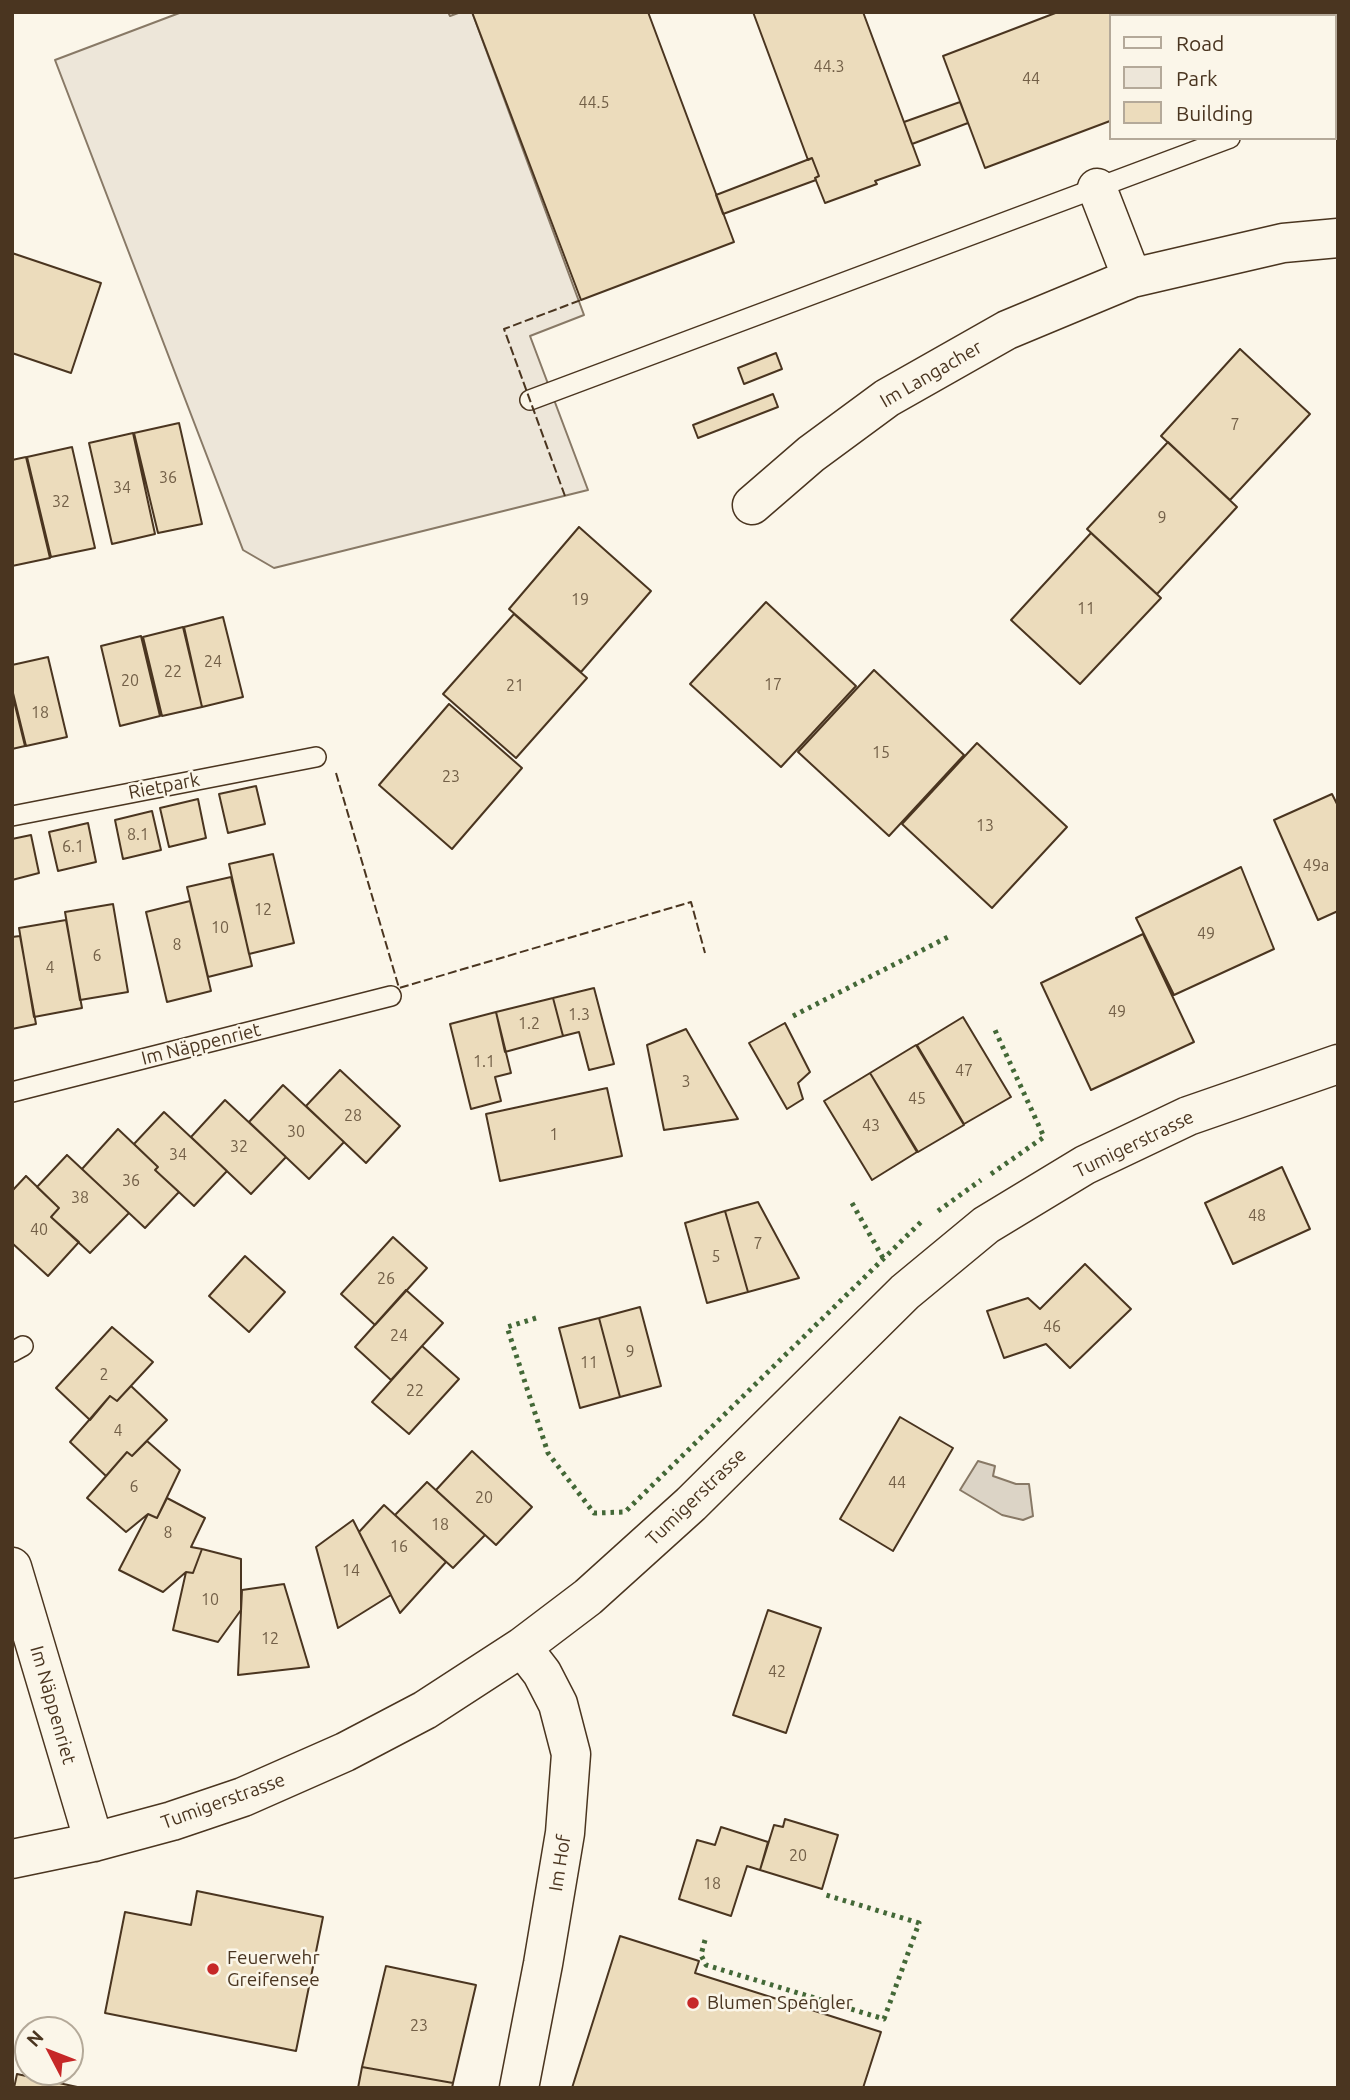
<!DOCTYPE html>
<meta charset="utf-8">
<style>
body{margin:0}
#map{position:relative;width:1350px;height:2100px;overflow:hidden;background:#fbf6e9;font-family:Ubuntu,sans-serif}
canvas{display:block}
.frame{position:absolute;inset:0;border:14px solid #4a3520;pointer-events:none}
.legend{position:absolute;left:1109px;top:14px;width:228px;height:126px;box-sizing:border-box;background:#fbf6e9;border:2px solid #b4a999;margin:0;padding:9px 12px;list-style:none;font-size:21px;color:#4a3520}
.legend li{display:flex;align-items:center;gap:14px;height:35px}
.legend b{width:35px;border:2px solid #b4a999}
.north{position:absolute;left:14px;top:2016px;width:70px;height:70px;box-sizing:border-box;background:#fbf6e9;border:2px solid #b4a999;border-radius:50%;rotate:312deg;font-size:19px;font-weight:700;line-height:28px;text-align:center;color:#4a3520}
.north::after{content:'';display:block;margin:auto;width:24px;height:32px;background:#c62828;clip-path:polygon(50% 0,100% 100%,50% 72%,0 100%)}
</style>
<div id="map">
<canvas width="1350" height="2100"></canvas>
<div class="frame"></div>
<ul class="legend">
<li><b style="height:9px;background:#fbf6e9"></b>Road</li>
<li><b style="height:19px;background:#ede6d9"></b>Park</li>
<li><b style="height:19px;background:#ecdcbc"></b>Building</li>
</ul>
<div class="north">N</div>
</div>
<script>
const g = document.querySelector('canvas').getContext('2d');
g.lineJoin = 'round';
function paint(path, color) {
  g.fillStyle = color;
  g.fill(path, 'evenodd');
}
function toPath(rows) {
  const path = new Path2D();
  for (const r of rows) {
    path.moveTo(r[0], r[1]);
    for (let i = 2; i < r.length; i += 2) path.lineTo(r[i], r[i + 1]);
  }
  return path;
}
function trace(path, color, width, dash) {
  g.strokeStyle = color;
  g.lineWidth = width;
  g.lineCap = dash ? 'butt' : 'round';
  g.setLineDash(dash || []);
  g.stroke(path);
}
function label(font, color, halo, rows, align = 'center') {
  g.font = font + ' Ubuntu,sans-serif';
  g.lineWidth = 5;
  g.setLineDash([]);
  g.textBaseline = 'middle';
  g.strokeStyle = halo;
  g.fillStyle = color;
  for (const [text, x, y, turn = 0] of rows) {
    g.save();
    g.translate(x, y);
    g.rotate((+turn || 0) * Math.PI / 180);
    g.textAlign = isNaN(turn) ? turn : align;
    if (halo) g.strokeText(text, 0, 0);
    g.fillText(text, 0, 0);
    g.restore();
  }
}
const green = toPath([
 [182,12,448,12,450,16,461,12,472,12,584,315,530,336,588,490,274,568,243,550,55,60,182,12]
]);
paint(green, '#ede6d9');
trace(green, '#887966', 2);
const water = toPath([
 [978,1461,995,1466,993,1476,1016,1484,1029,1484,1033,1516,1023,1520,1002,1515,960,1490,978,1461]
]);
paint(water, '#dcd4c6');
trace(water, '#887966', 2);
const building = toPath([
 [472,12,648,12,734,242,581,300,472,12],
 [753,12,863,12,920,165,875,181,877,184,825,203,815,178,819,176,812,158,808,160,753,12],
 [1058,12,1144,12,1145,16,1110,16,1110,121,985,168,943,56,1058,12],
 [1206,12,1314,12,1315,16,1208,16,1206,12],
 [960,102,968,123,912,144,904,122,960,102],
 [812,158,819,176,815,178,816,180,723,214,716,195,812,158],
 [12,253,101,283,71,373,12,353,12,253],
 [1240,349,1310,414,1230,500,1161,436,1240,349],
 [776,353,782,369,744,384,738,368,776,353],
 [773,394,778,407,698,438,693,425,773,394],
 [179,423,202,524,158,533,134,433,179,423],
 [133,433,155,534,112,544,89,443,133,433],
 [1168,442,1237,507,1157,594,1087,529,1168,442],
 [72,447,95,548,51,557,27,457,72,447],
 [26,457,50,558,12,566,12,460,26,457],
 [579,527,651,591,581,672,509,609,579,527],
 [1091,533,1161,598,1080,684,1011,620,1091,533],
 [766,602,856,686,781,767,690,684,766,602],
 [514,614,587,678,516,758,443,694,514,614],
 [223,617,243,697,202,707,184,627,223,617],
 [183,627,202,707,162,716,143,637,183,627],
 [141,636,160,716,120,726,101,646,141,636],
 [48,657,67,737,26,746,12,689,12,665,48,657],
 [874,670,964,755,889,836,798,752,874,670],
 [12,693,25,746,12,749,12,693],
 [449,704,522,768,452,849,379,785,449,704],
 [977,743,1067,827,992,908,902,824,977,743],
 [256,786,265,824,228,833,219,794,256,786],
 [1332,794,1338,806,1338,911,1318,920,1274,820,1332,794],
 [198,799,206,838,169,847,160,808,198,799],
 [152,811,161,850,123,859,115,820,152,811],
 [88,823,96,862,58,871,49,832,88,823],
 [31,835,39,873,12,880,12,839,31,835],
 [273,854,294,943,249,954,229,864,273,854],
 [1241,867,1274,949,1174,995,1136,918,1241,867],
 [231,877,252,966,208,977,187,887,231,877],
 [190,901,211,991,167,1002,146,912,190,901],
 [113,904,128,992,80,1000,65,912,113,904],
 [66,920,82,1008,34,1017,19,928,66,920],
 [1143,934,1194,1042,1091,1090,1041,983,1143,934],
 [20,936,36,1024,12,1029,12,937,20,936],
 [594,988,614,1064,589,1070,579,1032,563,1036,553,998,594,988],
 [553,998,563,1036,505,1052,496,1012,553,998],
 [496,1012,511,1073,495,1077,501,1101,471,1109,450,1024,496,1012],
 [963,1017,1011,1097,964,1124,917,1045,963,1017],
 [785,1023,810,1072,798,1083,803,1099,787,1109,749,1043,785,1023],
 [686,1029,738,1119,664,1130,647,1045,686,1029],
 [916,1045,964,1125,918,1152,870,1073,916,1045],
 [340,1070,400,1126,366,1163,306,1106,340,1070],
 [870,1073,917,1152,872,1180,824,1101,870,1073],
 [283,1085,344,1142,309,1179,249,1122,283,1085],
 [607,1088,622,1156,500,1181,486,1114,607,1088],
 [225,1100,286,1157,251,1194,191,1137,225,1100],
 [164,1112,227,1171,194,1206,155,1170,158,1167,134,1144,164,1112],
 [118,1129,158,1167,155,1170,179,1192,145,1228,82,1169,118,1129],
 [67,1155,129,1213,90,1253,51,1217,59,1208,37,1187,67,1155],
 [1282,1167,1310,1229,1233,1264,1205,1203,1282,1167],
 [26,1176,59,1208,51,1217,79,1242,48,1276,12,1243,12,1191,26,1176],
 [758,1202,799,1278,748,1292,725,1211,758,1202],
 [725,1211,748,1292,707,1303,685,1223,725,1211],
 [393,1237,427,1268,375,1325,341,1294,393,1237],
 [245,1256,285,1292,249,1332,209,1296,245,1256],
 [1085,1264,1131,1309,1070,1368,1046,1344,1004,1358,987,1311,1028,1298,1040,1309,1085,1264],
 [406,1290,443,1323,391,1380,355,1347,406,1290],
 [640,1307,661,1386,620,1397,599,1318,640,1307],
 [599,1318,620,1397,580,1408,559,1328,599,1318],
 [112,1327,153,1362,117,1401,110,1396,90,1420,56,1388,112,1327],
 [422,1346,459,1379,409,1434,372,1402,422,1346],
 [131,1386,167,1420,132,1456,127,1452,106,1476,70,1442,110,1396,117,1401,131,1386],
 [900,1417,953,1448,893,1551,840,1519,900,1417],
 [147,1441,180,1470,157,1518,148,1514,126,1532,87,1498,127,1452,132,1456,147,1441],
 [472,1451,532,1507,496,1545,436,1490,472,1451],
 [427,1482,485,1535,453,1568,395,1515,427,1482],
 [167,1498,205,1518,191,1547,202,1549,193,1573,186,1572,163,1592,119,1570,148,1514,157,1518,167,1498],
 [384,1505,446,1562,400,1613,359,1532,384,1505],
 [353,1520,391,1595,338,1628,316,1547,353,1520],
 [202,1549,241,1559,241,1610,218,1642,173,1630,186,1572,193,1573,202,1549],
 [284,1584,309,1667,238,1675,242,1590,284,1584],
 [768,1610,821,1628,786,1733,733,1715,768,1610],
 [785,1819,838,1835,822,1889,760,1870,774,1825,783,1827,785,1819],
 [721,1827,768,1842,760,1870,747,1866,731,1916,679,1899,697,1840,715,1845,721,1827],
 [197,1891,323,1917,296,2051,105,2013,125,1912,191,1925,197,1891],
 [620,1936,699,1961,695,1973,881,2032,863,2088,572,2088,620,1936],
 [386,1966,476,1985,453,2083,362,2067,386,1966],
 [362,2067,453,2083,452,2088,358,2088,362,2067],
 [17,2074,82,2088,14,2088,17,2074]
]);
paint(building, '#ecdcbc');
trace(building, '#4a3520', 2);
const lane = toPath([
 [1334,99,1338,98],
 [530,400,1230,138],
 [12,816,316,757],
 [12,1092,391,996],
 [12,1352,23,1346]
]);
const street = toPath([
 [1097,188,1132,278],
 [752,505,811,454,887,398,1007,330,1132,278,1283,243,1338,238],
 [12,1567,94,1842],
 [12,1859,94,1842,172,1821,243,1797,345,1752,425,1710,522,1647,588,1597,691,1504,905,1292,986,1225,1085,1165,1188,1116,1338,1064],
 [519,2088,543,1964,565,1833,571,1754,558,1704,542,1673,522,1647]
]);
trace(lane, '#4a3520', 22);
trace(street, '#4a3520', 41);
trace(lane, '#fbf6e9', 19);
trace(street, '#fbf6e9', 38);
trace(toPath([
 [793,1016,952,935],
 [991,1174,1044,1137,994,1028],
 [852,1203,883,1258],
 [938,1211,981,1180],
 [536,1318,507,1327,548,1453,594,1513,625,1512,924,1219],
 [705,1940,701,1955,706,1965,884,2019,919,1923,826,1895]
]), '#436837', 5, [3.5, 5]);
trace(toPath([
 [565,496,504,329,581,300],
 [336,773,399,988,691,902,705,953]
]), '#4a3520', 2, [9, 3.5]);
for (const [x, y, r, color] of [
 [213,1969,7,"#c62828"],
 [693,2003,7,"#c62828"]
]) {
  const dot = new Path2D();
  dot.arc(x, y, r, 0, 2 * Math.PI);
  g.fillStyle = color;
  g.fill(dot);
  trace(dot, '#fbf6e9', 2.5);
}
label('16px', '#725f47', null, [
 ["44.3",829,67],
 ["44",1031,79],
 ["44.5",594,103],
 ["7",1235,425],
 ["36",168,478],
 ["34",122,488],
 ["32",61,502],
 ["9",1162,518],
 ["19",580,600],
 ["11",1086,609],
 ["24",213,662],
 ["22",173,672],
 ["20",130,681],
 ["17",773,685],
 ["21",515,686],
 ["18",40,713],
 ["15",881,753],
 ["23",451,777],
 ["13",985,826],
 ["8.1",138,835],
 ["6.1",73,847],
 ["49a",1316,866],
 ["12",263,910],
 ["10",220,928],
 ["49",1206,934],
 ["8",177,945],
 ["6",97,956],
 ["4",50,968],
 ["49",1117,1012],
 ["1.3",579,1015],
 ["1.2",529,1024],
 ["1.1",484,1062],
 ["47",964,1071],
 ["3",686,1082],
 ["45",917,1099],
 ["28",353,1116],
 ["43",871,1126],
 ["30",296,1132],
 ["1",554,1135],
 ["32",239,1147],
 ["34",178,1155],
 ["36",131,1181],
 ["38",80,1198],
 ["48",1257,1216],
 ["40",39,1230],
 ["7",758,1244],
 ["5",716,1257],
 ["26",386,1279],
 ["46",1052,1327],
 ["24",399,1336],
 ["9",630,1352],
 ["11",589,1363],
 ["2",104,1375],
 ["22",415,1391],
 ["4",118,1431],
 ["44",897,1483],
 ["6",134,1487],
 ["20",484,1498],
 ["18",440,1525],
 ["8",168,1533],
 ["16",399,1547],
 ["14",351,1571],
 ["10",210,1600],
 ["12",270,1639],
 ["42",777,1672],
 ["20",798,1856],
 ["18",712,1884],
 ["23",419,2026]
]);
label('19px', '#4a3520', '#fbf6e9', [
 ["Im Langacher",931,374,-30],
 ["Rietpark",164,786,-11],
 ["Im Näppenriet",201,1044,-14],
 ["Tumigerstrasse",1134,1144,-26],
 ["Tumigerstrasse",696,1497,-44],
 ["Im Näppenriet",53,1705,74],
 ["Tumigerstrasse",223,1801,-20],
 ["Im Hof",560,1863,-81]
]);
label('19px', '#4a3520', '#fbf6e9', [
 ["Feuerwehr",227,1958],
 ["Greifensee",227,1980],
 ["Blumen Spengler",707,2003]
], 'left');
</script>
